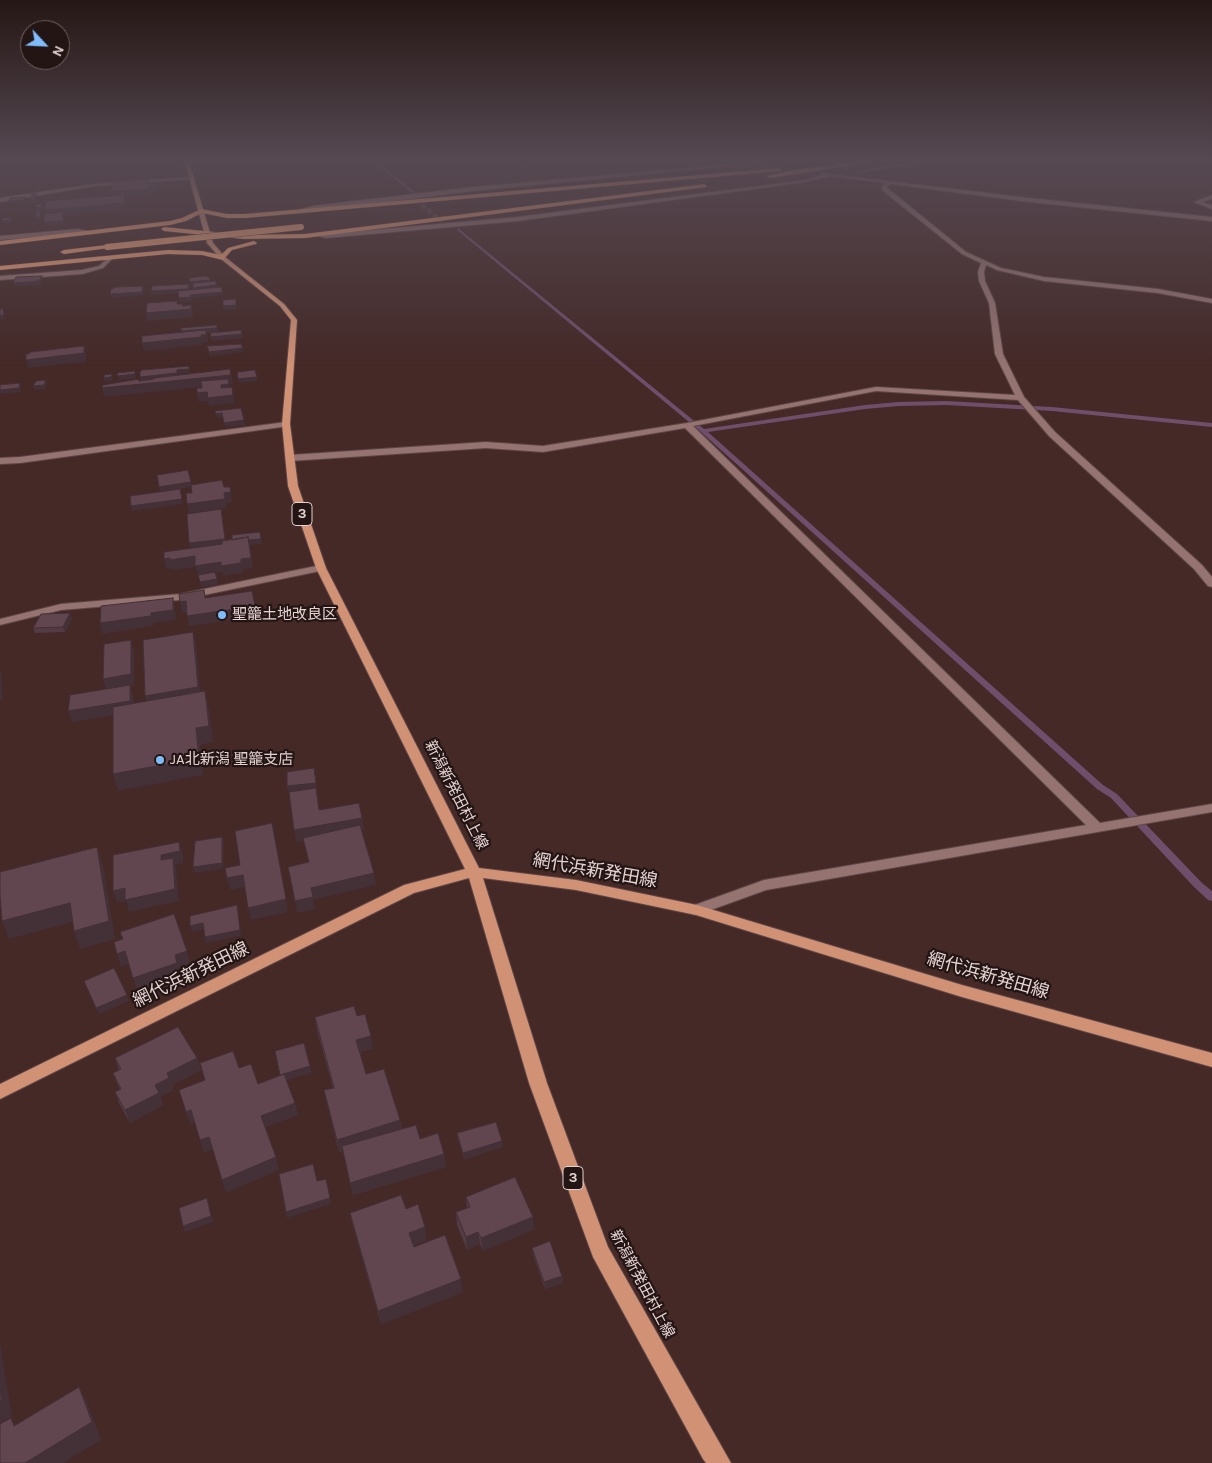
<!DOCTYPE html>
<meta charset="utf-8">
<style>
body{margin:0}
#map{position:relative;width:1212px;height:1463px;overflow:hidden;background:#442927;font-family:Karla,sans-serif}
canvas{display:block}
.north{position:absolute;left:20px;top:20px;width:50px;height:50px;box-sizing:border-box;background:#221514;border:1px solid #70605f;border-radius:50%;rotate:115deg;font-size:14px;font-weight:700;line-height:20px;text-align:center;color:#e4d1d0}
.north::after{content:'';display:block;margin:auto;width:18px;height:22px;background:#7fbdfa;clip-path:polygon(50% 0,100% 100%,50% 72%,0 100%)}
</style>
<div id="map">
<canvas width="1212" height="1463"></canvas>
<div class="north">N</div>
</div>
<script>
const g = document.querySelector('canvas').getContext('2d');
g.lineJoin = 'round';
function toPath(rows) {
  const path = new Path2D();
  for (const r of rows) {
    path.moveTo(r[0], r[1]);
    for (let i = 2; i < r.length; i += 2) path.lineTo(r[i], r[i + 1]);
  }
  return path;
}
function paint(path, color) {
  g.fillStyle = color;
  g.fill(path, 'evenodd');
}
function trace(path, color, width, dash) {
  g.strokeStyle = color;
  g.lineWidth = width;
  g.lineCap = dash ? 'butt' : 'round';
  g.setLineDash(dash || []);
  g.stroke(path);
}
function label(font, color, halo, rows, align = 'center') {
  g.font = font + ' Karla,"Noto Sans JP",sans-serif';
  g.lineWidth = 4.5;
  g.setLineDash([]);
  g.textBaseline = 'middle';
  g.strokeStyle = halo;
  g.fillStyle = color;
  for (const [text, x, y, turn = 0] of rows) {
    g.save();
    g.translate(x, y);
    g.rotate((+turn || 0) * Math.PI / 180);
    g.textAlign = isNaN(turn) ? turn : align;
    if (halo) g.strokeText(text, 0, 0);
    g.fillText(text, 0, 0);
    g.restore();
  }
}
paint(toPath([
 [372,161,376,161,415,192,415,194,413,194,372,161],
 [458,228,704,429,865,405,899,402,946,401,1052,407,1212,423,1212,427,1052,411,946,405,899,406,865,409,708,432,1103,785,1117,794,1202,883,1212,891,1212,901,1208,900,1194,887,1111,798,1097,789,701,432,457,230,458,228]
]), '#6e4e6b');
trace(toPath([
 [837,161,850,168],
 [762,167,816,174],
 [416,200,442,222]
]), '#5c4240', 5, [5, 2.5]);
const minor = toPath([
 [503,161,512,162,532,161,512,164,503,161],
 [767,161,784,161,473,191,298,213,295,211,313,206,473,187,767,161],
 [916,161,926,161,858,173,856,172,916,161],
 [822,173,1029,198,1212,217,1212,221,1029,202,891,184,886,187,966,252,1001,268,1044,277,1158,289,1212,299,1212,303,1158,293,1044,281,997,270,986,265,984,272,985,281,995,303,1003,354,1024,397,1055,432,1202,565,1212,577,1212,587,1208,586,1194,569,1049,436,1018,400,876,391,693,426,1100,823,1212,804,1212,812,766,890,697,915,692,914,690,910,692,906,764,880,1086,825,685,428,543,452,486,448,290,461,286,458,290,455,486,442,543,446,687,423,876,387,1015,395,995,354,989,303,979,281,978,272,981,263,962,254,882,190,882,186,886,183,830,176,806,182,518,221,326,238,315,235,518,217,806,180,822,175,820,174,822,173],
 [192,177,194,179,94,186,0,202,0,198,94,184,192,177],
 [1212,195,1212,199,1202,202,1212,205,1212,209,1194,202,1212,195],
 [78,229,92,232,0,240,0,236,78,229],
 [110,256,113,258,103,268,82,274,0,280,0,276,82,270,99,266,110,256],
 [286,422,289,422,289,426,20,463,0,464,0,458,20,457,286,422],
 [321,565,325,566,326,568,325,570,180,600,61,610,0,625,0,619,61,604,180,594,321,565]
]);
const major = toPath([
 [181,161,186,161,190,165,213,243,225,257,284,304,297,320,290,424,298,486,326,568,479,868,576,880,697,905,962,985,1212,1053,1212,1067,962,997,696,915,576,890,483,878,547,1083,608,1247,731,1463,706,1463,703,1459,593,1257,529,1083,469,878,414,893,0,1099,0,1084,404,885,465,869,316,568,288,486,282,424,291,320,280,306,221,259,207,243,186,166,181,161]
]);
const highway = toPath([
 [866,161,881,161,770,178,767,176,793,170,866,161],
 [780,168,782,171,245,218,227,218,202,213,186,221,170,225,0,245,0,241,170,221,182,218,201,209,227,214,245,214,780,168],
 [705,184,707,187,305,238,244,239,164,231,161,229,164,227,244,235,305,234,705,184],
 [254,241,257,243,256,244,232,250,223,260,202,255,168,254,0,270,0,266,168,250,202,251,221,255,228,248,254,241],
 [107,245,109,246,109,248,64,254,60,252,64,250,107,245]
]);
trace(minor, '#5e4646', 2);
trace(major, '#5e4646', 2);
trace(highway, '#5e4646', 1);
paint(minor, '#947371');
paint(major, '#d09175');
paint(highway, '#f8a577');
const highwayBridge = toPath([
 [107,247,301,227]
]);
trace(highwayBridge, '#5e4646', 7, []);
trace(highwayBridge, '#f8a577', 6);
paint(toPath([
 [72,618,65,632,35,633,33,628],
 [357,1016,373,1048,360,1052,366,1074,400,1120,402,1129,420,1139,444,1154,446,1167,353,1195,343,1151,339,1152,327,1103,324,1090,333,1088,317,1030,315,1017],
 [115,1058,197,1058,201,1070,172,1085,173,1090,160,1097,163,1105,130,1123,120,1105,115,1092,120,1090,113,1073,119,1070],
 [457,1133,503,1147,464,1159,458,1139],
 [466,1197,534,1229,483,1251,480,1244,467,1250,457,1225,456,1212,467,1208],
 [406,1209,427,1240,413,1245,414,1247,463,1292,381,1324,353,1226,350,1213],
 [532,1248,562,1276,563,1283,545,1289,533,1254]
]), '#533b44');
paint(toPath([
 [148,179,149,186,156,186,157,192,149,192],
 [148,189,149,195,124,196,125,210,63,215,64,224,45,225,44,222,46,216,45,210,113,197,111,191],
 [36,194,37,197,35,202,31,203,30,200],
 [25,197,25,203,11,204,10,201],
 [43,204,44,207,42,211,40,211,41,220,37,220,35,208],
 [11,217,12,221,11,223,3,224,2,221],
 [42,276,43,279,40,285,14,286,13,283],
 [210,280,211,284,191,286,190,282],
 [216,281,217,289,193,292,193,288],
 [189,284,190,287,189,293,151,295,151,291],
 [143,286,144,290,143,295,111,298,110,294],
 [223,292,223,295,191,298,192,301,180,302,179,298,190,295],
 [236,299,237,309,224,310,223,306],
 [177,301,179,308,182,304,183,310,191,305,193,313,192,317,147,321,146,313,177,304],
 [3,309,5,318,1,320,0,316],
 [217,328,218,332,181,335,181,331],
 [207,334,208,342,202,343,201,335],
 [242,334,242,338,212,341,211,337],
 [201,337,202,345,144,351,142,343],
 [84,346,86,354,86,362,28,368,26,360],
 [243,348,243,352,209,356,209,352],
 [189,366,190,373,178,374,178,377,141,381,140,377,177,370],
 [230,369,233,384,229,384,230,392,222,393,221,385,104,397,102,388,140,385],
 [135,371,136,378,119,380,118,376],
 [112,374,113,378,112,381,105,382,104,378],
 [257,377,258,381,239,383,238,379],
 [46,380,47,384,45,389,35,390,33,386],
 [20,383,21,387,20,392,0,394,0,390],
 [207,392,233,395,235,403,209,406,208,401,199,402,197,393],
 [222,413,223,417,217,418,216,414],
 [244,420,245,425,225,427,224,423],
 [191,482,192,487,160,492,159,487],
 [230,487,232,502,226,503,227,508,189,513,187,504,224,493],
 [180,489,183,504,132,511,131,506],
 [221,509,227,549,192,553,189,543],
 [260,532,262,544,250,545,253,568,243,569,243,573,223,576,223,572,198,576,196,567,173,570,172,568,166,569,164,559,233,547],
 [217,579,218,585,201,587,200,582],
 [252,591,257,616,189,626,187,616],
 [173,598,175,609,176,620,153,623,153,626,102,634,100,623,151,613],
 [186,601,188,612,182,613,180,602],
 [70,613,72,618,65,632,63,627],
 [193,632,196,643,201,698,148,707,145,696],
 [131,640,134,651,134,685,130,686,133,696,133,712,72,722,68,711,106,690,103,679],
 [0,670,1,674,3,699,0,700],
 [205,691,209,708,213,742,200,745,203,775,118,791,113,774,196,728],
 [314,768,317,789,288,792,287,786],
 [362,818,364,830,297,842,294,830],
 [272,823,288,912,251,920,248,908],
 [222,837,224,843,223,869,195,873,193,867],
 [179,842,183,854,183,863,175,865,176,870,179,901,129,912,126,901,117,903,113,891,161,860,161,855],
 [97,847,103,865,115,939,80,949,74,931],
 [374,873,376,885,313,900,315,909,297,913,295,901,311,888],
 [243,875,245,887,230,890,227,878],
 [70,903,77,921,9,939,2,921],
 [237,905,241,936,206,943,205,937],
 [203,923,204,929,192,932,190,926],
 [125,951,129,964,121,967,117,954],
 [187,951,190,963,178,968,180,975,137,990,133,978,175,955],
 [127,995,129,1001,99,1014,96,1008],
 [371,1036,373,1048,358,1052,356,1040],
 [197,1058,201,1070,172,1085,173,1090,160,1097,163,1105,130,1123,125,1110,155,1085,167,1073],
 [310,1066,312,1073,281,1082,280,1075],
 [295,1103,298,1115,264,1128,261,1116],
 [191,1110,195,1122,190,1124,186,1112],
 [400,1120,402,1133,339,1152,337,1140],
 [209,1137,213,1149,204,1153,200,1140],
 [502,1141,503,1147,464,1159,463,1153],
 [444,1154,446,1167,353,1195,350,1183],
 [276,1157,279,1170,226,1193,222,1180],
 [326,1179,331,1204,287,1218,286,1212],
 [207,1198,213,1222,185,1232,183,1226],
 [533,1217,534,1229,483,1251,481,1238],
 [425,1227,427,1240,412,1245,409,1233],
 [478,1232,480,1244,467,1250,466,1237],
 [562,1276,563,1283,545,1289,544,1282],
 [461,1279,463,1292,381,1324,378,1311],
 [0,1344,12,1417,11,1418,21,1435,14,1426,11,1418,0,1423],
 [79,1387,88,1405,101,1440,63,1463,25,1463]
]), '#443037');
const building = toPath([
 [148,179,148,184,155,183,156,186,148,186,148,189,111,191,112,181,148,179],
 [32,194,36,194,34,199,30,200,32,194],
 [124,195,124,203,45,210,46,201,124,195],
 [25,197,24,200,10,201,10,198,25,197],
 [37,204,43,204,41,207,35,208,37,204],
 [40,210,40,217,36,217,36,211,40,210],
 [63,212,63,221,44,222,44,214,63,212],
 [11,217,10,220,2,221,2,218,11,217],
 [42,276,39,281,13,283,16,277,42,276],
 [205,276,209,277,210,280,190,282,189,278,205,276],
 [216,281,216,285,193,288,193,283,216,281],
 [189,284,188,289,151,291,152,286,189,284],
 [143,286,142,292,110,294,111,289,116,287,143,286],
 [221,287,223,292,190,295,191,297,179,298,178,291,221,287],
 [236,299,236,305,223,306,223,300,236,299],
 [177,301,177,304,182,304,182,306,191,305,191,309,146,313,147,303,177,301],
 [0,309,3,309,4,314,0,316,0,309],
 [217,325,217,328,181,331,181,328,217,325],
 [205,330,207,334,201,335,201,337,142,343,142,336,205,330],
 [241,330,242,334,211,337,210,333,241,330],
 [241,344,243,348,209,352,207,346,241,344],
 [84,346,84,353,26,360,26,354,29,354,30,352,84,346],
 [189,366,189,369,177,370,177,373,140,377,140,372,142,370,189,366],
 [230,369,231,375,102,388,103,385,139,379,139,381,154,379,154,378,230,369],
 [255,370,257,377,238,379,237,372,255,370],
 [135,371,135,374,118,376,117,373,135,371],
 [112,374,111,377,104,378,104,375,112,374],
 [228,379,229,384,221,385,221,388,232,387,233,395,208,398,207,392,197,393,197,388,202,388,201,381,228,379],
 [46,380,44,385,33,386,36,381,46,380],
 [20,383,19,388,0,390,0,385,20,383],
 [241,408,244,420,224,423,222,413,216,414,215,411,241,408],
 [188,470,191,482,159,487,157,475,188,470],
 [222,480,224,487,230,487,231,492,224,493,225,499,187,504,186,493,192,493,191,485,222,480],
 [180,489,182,499,131,506,130,496,180,489],
 [221,509,225,539,189,543,187,514,221,509],
 [260,532,261,539,249,540,248,537,232,540,232,535,260,532],
 [248,537,251,558,241,559,241,563,221,566,221,562,195,566,195,556,170,560,170,558,164,559,164,552,222,544,222,541,248,537],
 [215,572,217,579,200,582,198,575,215,572],
 [204,590,205,598,252,591,255,606,187,616,186,601,180,602,179,594,204,590],
 [173,598,173,610,151,613,151,616,100,623,101,606,173,598],
 [70,613,63,627,33,628,41,614,70,613],
 [193,632,198,687,145,696,143,640,193,632],
 [131,640,131,674,103,679,104,644,131,640],
 [130,685,130,701,68,711,70,695,130,685],
 [205,691,209,726,196,728,199,758,113,774,113,707,205,691],
 [314,768,316,783,287,786,287,772,314,768],
 [316,788,319,810,359,803,362,818,294,830,289,792,316,788],
 [272,823,286,899,248,908,243,875,227,878,225,868,240,865,235,831,272,823],
 [360,825,374,873,311,888,313,897,295,901,288,867,309,862,303,838,360,825],
 [222,837,222,863,193,867,195,841,222,837],
 [179,842,180,851,161,855,161,860,173,858,175,889,125,900,125,888,113,891,113,855,179,842],
 [97,847,109,921,74,931,70,903,2,921,0,895,0,872,97,847],
 [237,905,240,930,205,937,203,923,190,926,190,916,237,905],
 [174,914,187,951,175,955,177,963,133,978,125,951,117,954,114,942,123,939,120,932,174,914],
 [114,968,127,995,96,1008,84,981,114,968],
 [354,1006,357,1016,365,1014,371,1036,356,1040,366,1074,384,1069,400,1120,337,1140,324,1090,334,1088,315,1017,354,1006],
 [178,1027,197,1058,167,1073,169,1078,155,1085,159,1093,125,1110,115,1092,121,1089,113,1073,121,1069,115,1058,178,1027],
 [304,1043,310,1066,280,1075,275,1051,304,1043],
 [233,1051,239,1068,251,1064,258,1084,284,1074,295,1103,261,1116,276,1157,222,1180,209,1137,200,1140,191,1110,186,1112,179,1090,205,1080,200,1063,233,1051],
 [496,1122,502,1141,463,1153,457,1133,496,1122],
 [416,1125,420,1139,438,1133,444,1154,350,1183,342,1146,416,1125],
 [313,1164,317,1181,326,1179,330,1198,286,1212,279,1174,313,1164],
 [515,1177,533,1217,481,1238,478,1232,466,1237,456,1212,470,1207,466,1197,515,1177],
 [401,1195,406,1209,418,1204,425,1227,409,1233,414,1247,445,1235,461,1279,378,1311,350,1213,401,1195],
 [207,1198,211,1216,183,1226,179,1208,207,1198],
 [550,1241,562,1276,544,1282,532,1248,550,1241],
 [79,1387,92,1422,25,1463,0,1463,0,1424,11,1418,14,1426,79,1387],
 [0,1389,2,1400,0,1400,0,1389]
]);
paint(building, '#61454f');
trace(building, '#443037', 1);
const sky = g.createLinearGradient(0, 0, 0, 366);
sky.addColorStop(0, '#251715');
sky.addColorStop(0.44, '#564952');
sky.addColorStop(1, '#56495200');
g.fillStyle = sky;
g.fillRect(0, 0, 1212, 366);
for (const [x, y, r, color] of [
 [222,615,5,"#7fbdfa"],
 [160,760,5,"#7fbdfa"]
]) {
  const dot = new Path2D();
  dot.arc(x, y, r, 0, 2 * Math.PI);
  g.fillStyle = color;
  g.fill(dot);
  trace(dot, '#221514', 2);
}
for (const [x, y, w] of [
 [302,514,20],
 [573,1178,20]
]) {
  const box = new Path2D();
  box.roundRect(x - w / 2, y - 11.5, w, 23, 4);
  g.fillStyle = '#221514';
  g.fill(box);
  trace(box, '#e4d1d0', 1);
}
label('bold 14px', '#e4d1d0', null, [
 ["3",302,514],
 ["3",573,1178]
]);
label('15px', '#e4d1d0', '#221514', [
 ["聖籠土地改良区",232,615],
 ["JA北新潟 聖籠支店",170,760]
], 'left');
label('15px', '#e4d1d0', '#221514', [
 ["新潟新発田村上線",456,795,63],
 ["新潟新発田村上線",642,1284,62]
]);
label('18px', '#e4d1d0', '#221514', [
 ["網代浜新発田線",595,871,10],
 ["網代浜新発田線",191,975,-26],
 ["網代浜新発田線",988,976,16]
]);
</script>
